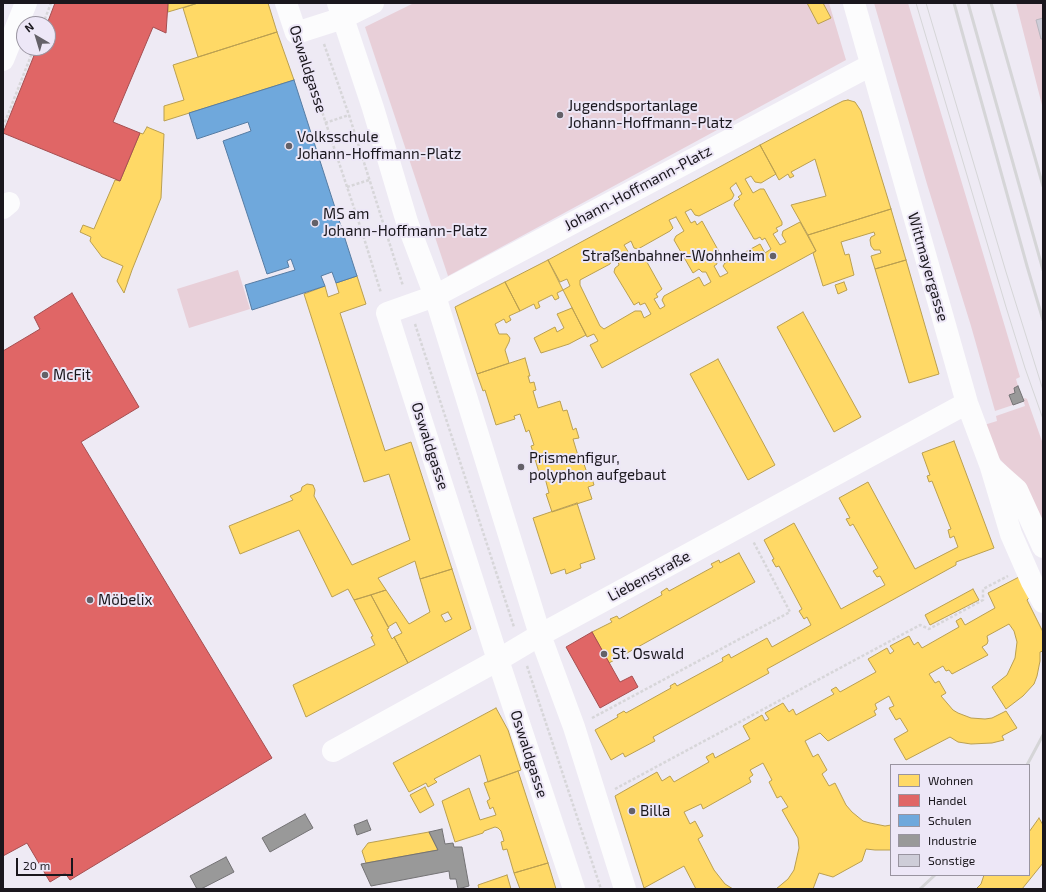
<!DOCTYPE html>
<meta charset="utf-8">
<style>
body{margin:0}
#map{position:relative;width:1046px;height:892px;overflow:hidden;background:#eeeaf4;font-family:"Exo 2",sans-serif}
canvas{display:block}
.frame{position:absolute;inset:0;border:4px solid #1a171d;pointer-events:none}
.legend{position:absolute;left:890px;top:764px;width:140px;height:112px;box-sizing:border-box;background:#ede7f7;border:1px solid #9994a0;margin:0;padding:5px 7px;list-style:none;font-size:12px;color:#1a171d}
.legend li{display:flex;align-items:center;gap:8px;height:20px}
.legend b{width:20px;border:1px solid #9994a0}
.north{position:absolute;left:16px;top:16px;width:40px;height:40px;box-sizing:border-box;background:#ede7f7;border:1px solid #9994a0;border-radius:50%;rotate:322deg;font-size:11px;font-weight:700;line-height:16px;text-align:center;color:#1a171d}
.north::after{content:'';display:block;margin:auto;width:14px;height:18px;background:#646168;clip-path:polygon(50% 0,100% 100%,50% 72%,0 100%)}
.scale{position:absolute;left:16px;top:858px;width:57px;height:18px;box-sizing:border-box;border:2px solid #1a171d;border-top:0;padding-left:5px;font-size:12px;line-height:14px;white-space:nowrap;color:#1a171d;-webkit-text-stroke:3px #ede7f7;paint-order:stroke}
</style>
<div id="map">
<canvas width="1046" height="892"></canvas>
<div class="frame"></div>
<ul class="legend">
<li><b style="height:11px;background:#ffd966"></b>Wohnen</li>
<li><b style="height:11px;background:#e06666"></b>Handel</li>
<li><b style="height:11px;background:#6fa8dc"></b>Schulen</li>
<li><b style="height:11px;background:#999"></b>Industrie</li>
<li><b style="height:11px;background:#cecdd8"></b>Sonstige</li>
</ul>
<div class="north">N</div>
<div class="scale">20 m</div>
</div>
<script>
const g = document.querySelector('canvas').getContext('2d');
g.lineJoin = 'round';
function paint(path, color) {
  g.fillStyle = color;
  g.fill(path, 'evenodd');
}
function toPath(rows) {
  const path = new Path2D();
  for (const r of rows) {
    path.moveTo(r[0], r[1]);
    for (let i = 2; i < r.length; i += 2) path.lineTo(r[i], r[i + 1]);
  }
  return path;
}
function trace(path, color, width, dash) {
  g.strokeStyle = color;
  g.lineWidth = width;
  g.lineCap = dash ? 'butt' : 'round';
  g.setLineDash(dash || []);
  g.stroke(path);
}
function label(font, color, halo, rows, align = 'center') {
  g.font = font + ' "Exo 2",sans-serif';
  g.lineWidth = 4;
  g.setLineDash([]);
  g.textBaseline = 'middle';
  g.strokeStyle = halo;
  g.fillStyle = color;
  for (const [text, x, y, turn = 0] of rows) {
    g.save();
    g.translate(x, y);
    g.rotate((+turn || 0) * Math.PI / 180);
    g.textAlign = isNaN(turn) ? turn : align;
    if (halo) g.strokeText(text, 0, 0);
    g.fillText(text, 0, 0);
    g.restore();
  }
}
paint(toPath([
 [414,3,829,3,846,60,448,276,365,27],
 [874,3,908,3,1020,377,1016,379,1018,386,1014,388,1015,393,1009,395,1013,405,995,411,971,326,927,184],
 [1016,3,1043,3,1043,109],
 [238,270,250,309,189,328,177,289],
 [1025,398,1027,399,1043,444,1043,530,1017,477,995,454,984,425,997,421,996,416,1025,406,1023,399]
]), '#e8cfd8');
const homes = toPath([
 [168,3,198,3,168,12,168,3],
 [198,3,268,3,277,32,198,57,183,8,198,3],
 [807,3,823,3,831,18,818,24,807,3],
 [277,32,294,80,164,121,164,106,184,100,173,65,277,32],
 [848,100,855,102,861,111,891,209,808,235,791,205,826,196,815,159,791,172,794,176,790,178,788,174,779,180,760,145,835,105,843,101,848,100],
 [147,127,164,134,161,198,132,270,124,293,117,281,123,266,102,257,90,241,91,237,80,232,83,225,94,229,115,180,120,181,140,133,143,134,147,127],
 [760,145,776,174,761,183,755,182,751,176,745,179,753,193,760,189,764,189,782,222,782,225,776,228,778,231,773,234,780,245,786,242,782,235,783,231,800,222,816,251,602,368,590,345,598,341,594,334,587,337,563,290,570,286,567,279,560,282,548,260,760,145],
 [736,183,742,194,738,197,740,199,735,202,734,205,754,239,756,239,760,237,762,240,765,238,771,249,765,253,760,244,725,263,723,266,728,273,720,277,714,266,717,264,716,260,722,257,702,221,697,225,695,221,691,223,685,212,691,209,695,215,699,216,732,199,734,195,730,188,736,183],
 [676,217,684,231,676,236,674,240,693,273,699,269,702,272,706,272,711,282,704,286,699,277,664,296,662,300,665,306,660,309,654,299,658,297,656,294,662,289,643,255,640,253,632,258,624,245,631,241,634,248,638,249,670,231,673,228,669,220,676,217],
 [614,249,621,260,618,262,619,265,615,268,614,272,634,305,639,302,640,305,645,303,651,314,644,318,641,311,635,311,604,329,600,326,580,285,580,280,610,264,612,259,608,253,614,249],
 [891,209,906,260,875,269,871,256,881,253,880,250,874,250,871,246,870,240,871,237,875,235,874,232,841,242,845,255,849,254,854,275,823,286,813,253,816,251,808,235,891,209],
 [548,260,563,290,557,293,559,298,555,300,552,295,538,302,540,307,536,309,534,304,520,311,505,282,548,260],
 [906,260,939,374,909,383,875,269,906,260],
 [357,276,366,304,340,313,385,451,411,442,452,569,420,579,415,561,378,578,386,590,354,600,348,589,332,597,299,530,240,554,229,526,293,500,290,496,301,491,302,487,307,484,313,485,315,490,314,496,352,565,410,540,389,474,364,482,304,294,325,286,328,297,339,293,336,283,357,276],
 [505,282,520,311,509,316,511,320,506,323,504,319,495,324,499,334,507,334,510,338,509,342,505,350,509,363,477,374,455,307,505,282],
 [844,282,847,290,838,294,835,285,844,282],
 [572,308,586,335,569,344,541,353,534,338,555,327,557,332,564,328,557,314,572,308],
 [803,312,861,417,834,432,777,327,803,312],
 [525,358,530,376,528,376,530,383,534,382,536,390,533,391,538,408,560,401,563,411,567,410,573,430,576,428,579,438,573,439,579,459,582,458,588,476,591,475,594,485,588,487,592,499,552,512,546,494,549,493,545,478,541,479,531,446,534,445,529,430,526,432,520,414,514,416,515,419,496,425,485,390,483,391,477,374,525,358],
 [718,359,775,465,748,480,690,374,718,359],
 [954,441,994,548,956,562,956,565,767,669,769,673,653,737,655,741,625,757,623,753,611,760,595,730,618,717,617,715,624,711,626,713,671,688,670,686,675,683,677,686,723,661,722,658,729,654,731,658,767,638,772,647,811,625,807,617,804,619,799,611,802,609,779,566,776,567,772,560,774,559,764,540,794,523,841,609,885,585,880,576,877,577,873,571,878,568,853,524,850,526,846,519,850,518,839,498,868,482,915,569,958,547,954,536,950,538,948,530,951,529,932,481,929,482,927,476,930,475,922,453,954,441],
 [577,503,595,559,580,564,581,568,566,574,565,569,551,574,533,518,577,503],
 [739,553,755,582,609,663,592,632,612,622,610,619,617,616,619,619,662,595,661,592,667,588,669,591,713,567,711,564,719,560,720,563,739,553],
 [452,569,471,629,408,663,394,637,402,633,396,622,388,627,371,595,386,590,409,624,430,612,420,579,452,569],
 [448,612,452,619,445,622,441,615,448,612],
 [1019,577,1030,597,1027,600,1043,632,1043,651,1040,652,1040,661,1037,676,1034,684,1023,696,1006,709,992,687,1007,675,1015,658,1017,642,1014,631,1009,624,987,636,988,641,987,644,982,647,988,655,952,674,949,670,946,671,943,666,929,674,935,683,939,681,946,693,941,696,953,710,958,713,971,718,985,719,992,718,1006,711,1017,728,1002,736,1004,740,992,743,971,744,958,742,950,737,906,760,894,739,908,731,900,718,896,720,889,708,894,706,889,696,875,704,877,709,874,711,876,715,828,741,820,733,805,741,813,757,818,754,827,770,822,774,829,786,835,783,846,805,852,812,863,821,870,823,885,826,891,825,891,850,875,850,866,849,862,861,833,877,819,873,813,889,776,889,788,879,794,870,799,848,798,838,782,810,788,807,781,796,777,798,769,782,772,780,763,763,750,770,753,775,749,778,751,782,703,809,701,804,684,812,690,824,695,821,703,836,698,839,714,870,725,884,733,889,696,889,684,866,644,888,615,796,657,772,662,781,670,776,674,782,709,762,706,757,713,753,715,758,750,739,743,726,762,715,765,721,769,719,765,713,783,703,789,712,793,709,796,715,834,694,831,690,836,687,840,692,876,672,868,659,887,648,890,654,894,651,890,646,909,636,914,645,918,642,922,648,959,627,956,621,961,618,965,625,995,608,988,593,1019,577],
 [973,589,979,600,930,625,925,615,973,589],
 [371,595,389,628,387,629,392,639,394,637,408,663,306,717,293,685,375,645,371,637,373,636,354,600,371,595],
 [496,708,508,730,521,770,488,782,480,755,434,779,437,782,428,787,426,783,409,792,393,763,496,708],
 [518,771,548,863,514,873,507,849,503,850,501,842,504,841,501,831,498,828,495,827,484,831,483,833,455,842,442,801,469,788,480,820,496,815,493,807,490,809,487,801,490,799,484,783,518,771],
 [425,787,434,805,420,813,410,795,425,787],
 [1039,818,1043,825,1043,863,1022,889,976,889,981,884,984,875,1029,875,1029,832,1039,818],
 [429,832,438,850,366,863,362,851,368,843,429,832],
 [548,863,556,889,520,889,514,873,548,863],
 [507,875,511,889,479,889,478,885,507,875]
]);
paint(homes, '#ffd966');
trace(homes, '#ba9f50', 1);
const shops = toPath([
 [55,3,168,3,166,33,153,27,113,122,140,133,120,181,3,133,37,48,48,48,48,24,47,24,55,3],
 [72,293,139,407,81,442,272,758,70,880,65,873,50,882,27,843,3,856,3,351,40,329,34,317,72,293],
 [592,632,620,682,632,676,638,687,600,708,566,647,592,632]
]);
paint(shops, '#e06666');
trace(shops, '#a54e50', 1);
const schools = toPath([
 [294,80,357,276,336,283,332,272,321,276,325,286,252,310,245,285,295,270,291,259,287,261,289,267,267,274,223,141,251,131,248,122,197,139,189,113,294,80]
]);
paint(schools, '#6fa8dc');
trace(schools, '#567ca3', 1);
const industry = toPath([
 [1018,386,1024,401,1013,405,1009,395,1015,393,1014,388,1018,386],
 [305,814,313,828,270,852,262,838,305,814],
 [367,820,371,830,357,835,354,825,367,820],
 [442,829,445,844,453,843,454,847,462,847,469,886,458,889,456,879,450,879,449,871,371,886,361,864,438,850,429,832,442,829],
 [226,857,234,872,201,889,197,889,190,876,226,857]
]);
paint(industry, '#999');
trace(industry, '#737274', 1);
const building = toPath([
 [1043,18,1043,39,1041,39,1036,20,1043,18]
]);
paint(building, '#cecdd8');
trace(building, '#b8b6be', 1);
trace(toPath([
 [43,24,51,3],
 [324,44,349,115,403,286],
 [302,51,363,235,381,293],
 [325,123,349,115],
 [3,127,34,48],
 [347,187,369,180],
 [363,235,386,229],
 [415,324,514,627],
 [527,666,601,889],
 [592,718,790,612,753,541],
 [615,789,920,625,929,629,983,600,983,589,1008,576]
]), '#d7d6d9', 2.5, [3, 2]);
trace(toPath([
 [286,3,296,33,343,18,373,3],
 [338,3,373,108,407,222,435,296,540,635,574,727,625,889],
 [854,3,967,403,991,467,1011,534,1032,582,1043,602],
 [3,60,26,3],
 [3,208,9,203],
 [991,467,1017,490,1043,547],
 [333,751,498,660,540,635,967,403],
 [574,889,498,660,387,313,435,296,871,65]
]), '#fcfcfd', 22);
trace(toPath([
 [916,3,1006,307,1025,368,1043,419],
 [926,3,1006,272,1043,390]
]), '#d5d5d7', 1);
trace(toPath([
 [954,3,1027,266,1043,320],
 [968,3,1043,270],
 [991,3,1043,186],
 [1027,765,1043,735],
 [920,889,935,875]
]), '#d5d5d7', 3);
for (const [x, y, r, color] of [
 [560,115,4,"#646168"],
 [289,146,4,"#646168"],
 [315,223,4,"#646168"],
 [773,256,4,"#646168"],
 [45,375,4,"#646168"],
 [521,467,4,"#646168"],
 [90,600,4,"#646168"],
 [604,654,4,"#646168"],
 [632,811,4,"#646168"]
]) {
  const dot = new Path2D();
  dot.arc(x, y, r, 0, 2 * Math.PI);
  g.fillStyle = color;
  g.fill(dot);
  trace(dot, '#ede7f7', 1.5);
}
label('15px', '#1a171d', '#ede7f7', [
 ["Oswaldgasse",308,69,72],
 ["Johann-Hoffmann-Platz",638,188,-28],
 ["Wittmayergasse",928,267,74],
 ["Oswaldgasse",430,446,72],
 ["Liebenstraße",649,576,-28],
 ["Oswaldgasse",529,754,72]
]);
label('15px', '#1a171d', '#ede7f7', [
 ["Jugendsportanlage",568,106],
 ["Johann-Hoffmann-Platz",568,123],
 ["Volksschule",297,137],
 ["Johann-Hoffmann-Platz",297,154],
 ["MS am",323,214],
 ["Johann-Hoffmann-Platz",323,231],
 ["Straßenbahner-Wohnheim",765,256,"right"],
 ["McFit",53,375],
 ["Prismenfigur,",529,458],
 ["polyphon aufgebaut",529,475],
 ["Möbelix",98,600],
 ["St. Oswald",612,654],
 ["Billa",640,811]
], 'left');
</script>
